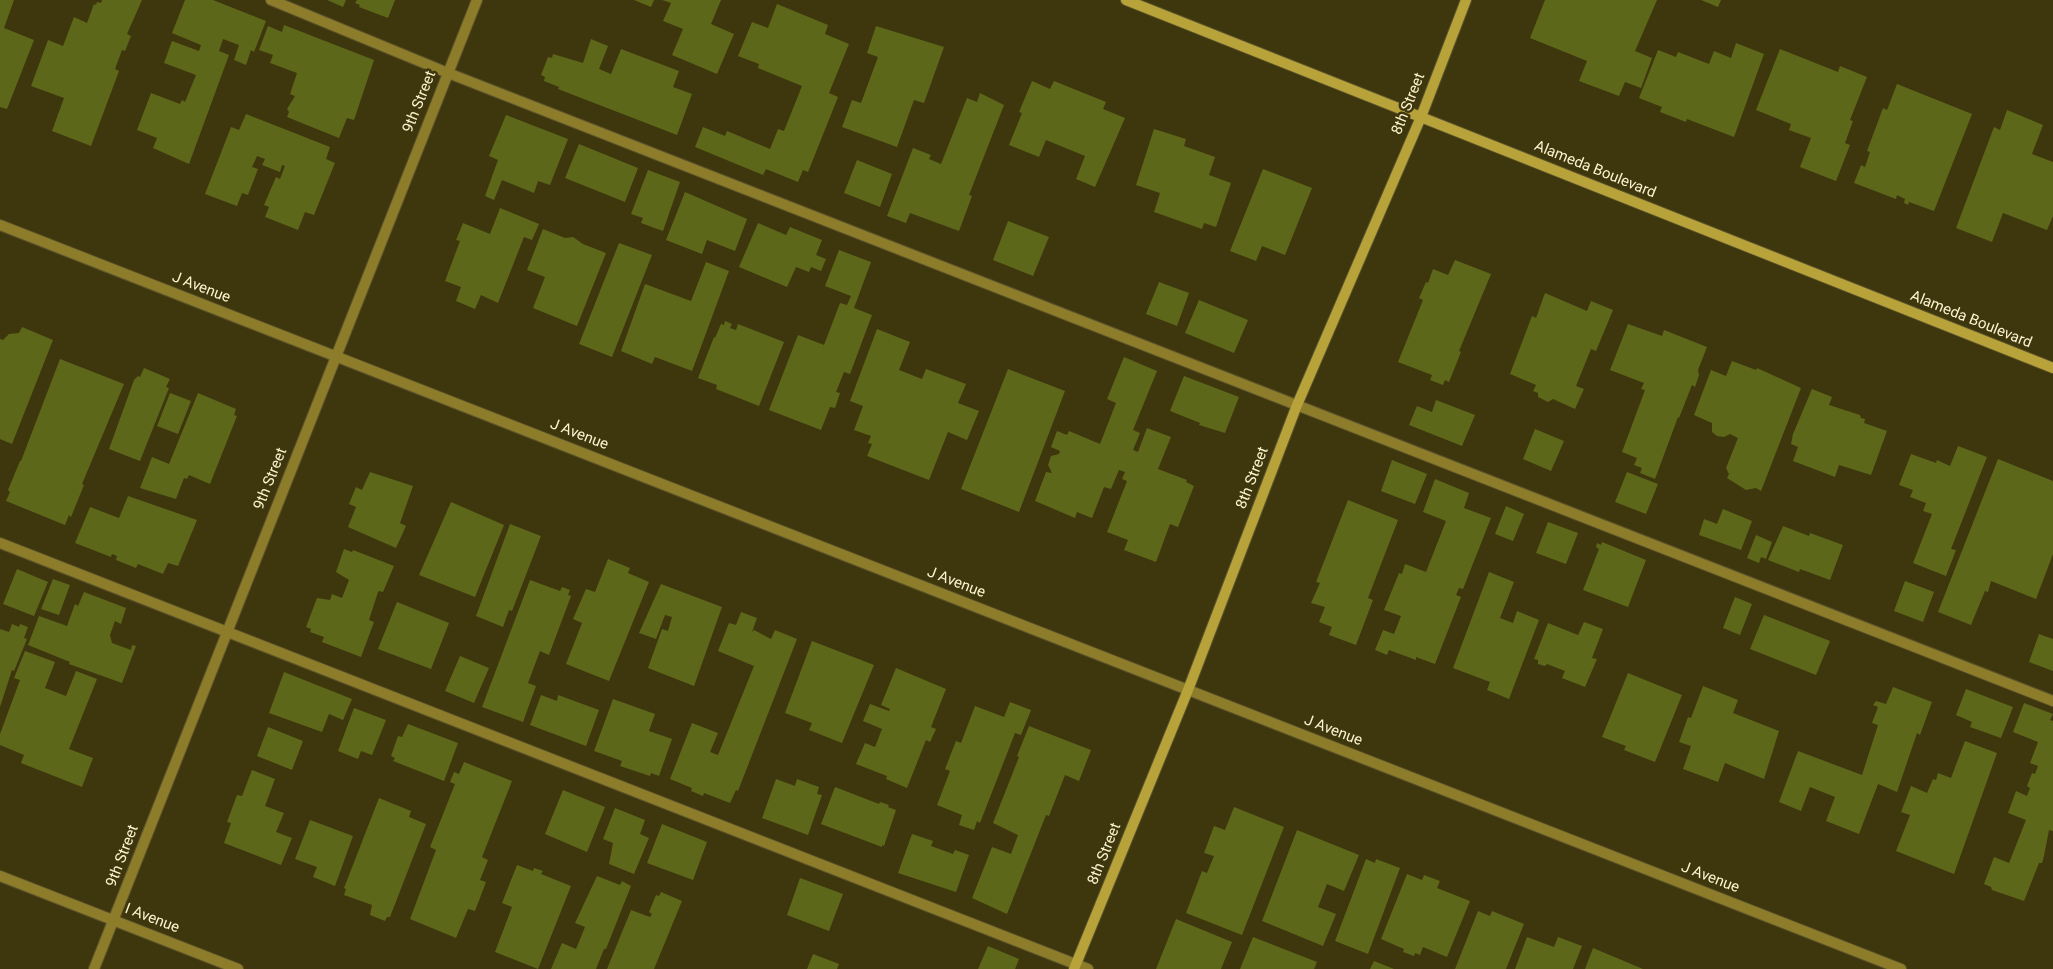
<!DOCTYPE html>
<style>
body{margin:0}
canvas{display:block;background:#3e360d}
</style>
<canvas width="2053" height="969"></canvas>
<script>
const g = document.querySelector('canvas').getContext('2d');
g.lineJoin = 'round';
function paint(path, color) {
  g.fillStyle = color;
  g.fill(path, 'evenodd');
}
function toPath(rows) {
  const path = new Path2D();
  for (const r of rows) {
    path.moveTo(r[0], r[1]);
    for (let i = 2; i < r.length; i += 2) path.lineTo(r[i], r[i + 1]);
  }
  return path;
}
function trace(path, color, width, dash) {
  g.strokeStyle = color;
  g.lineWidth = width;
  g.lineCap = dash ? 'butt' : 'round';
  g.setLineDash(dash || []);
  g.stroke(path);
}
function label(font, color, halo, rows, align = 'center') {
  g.font = font + ' Roboto,sans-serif';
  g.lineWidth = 5;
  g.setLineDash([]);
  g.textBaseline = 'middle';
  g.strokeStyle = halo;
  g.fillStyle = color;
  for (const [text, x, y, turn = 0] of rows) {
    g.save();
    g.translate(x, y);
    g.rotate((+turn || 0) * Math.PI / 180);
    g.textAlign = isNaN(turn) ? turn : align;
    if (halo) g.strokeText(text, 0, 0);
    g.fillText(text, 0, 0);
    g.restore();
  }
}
paint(toPath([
 [0,0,14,0,4,28,34,40,7,109,0,107],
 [102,0,142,0,127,34,131,36,125,51,122,50,115,69,119,71,91,146,52,131,64,98,31,86,48,40,63,46,74,17,87,23,94,4,96,5,97,2,101,3],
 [185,0,213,0,266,21,254,52,251,50,246,65,234,60,239,45,223,39,219,51,229,55,189,164,153,148,157,138,137,130,151,93,180,104,182,100,185,102,196,75,164,63,172,41,199,51,201,45,172,33],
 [327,0,346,0,343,7],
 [357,0,395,0,388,18,359,7,360,5,355,3],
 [634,0,654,0,651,7],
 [662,0,721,0,711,24,734,34,717,74,672,55,683,29,663,21,671,3],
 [1545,0,1657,0,1635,51,1652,58,1641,88,1625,82,1619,96,1579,81,1587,61,1530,38],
 [1701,0,1721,0,1718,7],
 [777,4,828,25,825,34,849,44,829,93,838,97,808,172,803,170,798,182,766,169,763,175,695,147,703,127,725,136,727,131,770,149,778,129,784,131,802,86,758,68,759,64,738,56,752,22,768,28],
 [284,25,374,60,354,120,347,118,339,138,287,117,289,112,287,109,295,96,290,94,297,73,270,63,273,55,259,50,268,26,282,32],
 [876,26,944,47,924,103,914,100,897,147,842,127,852,100,861,103,878,57,867,53],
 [591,39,608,46,599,69,611,74,621,49,679,71,673,87,692,94,677,135,558,89,559,87,544,81,545,77,541,75,548,57,552,58,553,54,583,63],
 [1736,43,1764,54,1734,137,1687,119,1686,122,1660,112,1662,107,1639,98,1658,50,1676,57,1678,52,1709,64,1714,51,1731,58],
 [1780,49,1838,72,1840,66,1867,77,1850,120,1853,121,1845,143,1850,145,1836,181,1800,167,1811,138,1789,130,1791,124,1756,110],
 [1032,81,1050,89,1054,81,1106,102,1103,109,1125,118,1095,187,1076,179,1085,156,1046,140,1039,157,1009,145,1022,113,1019,112],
 [1897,84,1972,114,1934,211,1909,202,1908,205,1904,203,1905,199,1897,195,1896,199,1854,183,1861,165,1865,167,1870,152,1867,151,1883,108,1887,110],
 [980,93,1004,105,969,195,972,196,959,231,910,213,906,223,887,216,913,148,931,155,929,159,941,164,967,98,977,102],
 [2007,110,2043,125,2032,154,2053,162,2053,216,2047,230,2003,213,1992,242,1956,228,1994,127,2000,130],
 [246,114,330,147,326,159,335,163,314,215,305,212,298,230,265,217,269,207,264,205,276,177,280,179,285,166,282,165,280,172,262,165,265,159,257,156,252,167,258,169,248,195,242,193,237,206,205,194,231,127,239,130],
 [506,115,568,139,550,185,538,181,534,193,502,180,494,200,485,196,498,160,489,156],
 [1154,129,1186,139,1184,146,1215,157,1209,175,1231,183,1216,227,1204,223,1202,229,1154,212,1160,193,1136,185],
 [579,144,638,168,625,202,565,178],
 [857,160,892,174,880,207,844,193],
 [1263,169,1312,188,1285,255,1262,246,1256,261,1230,251],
 [648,170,680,182,663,231,641,223,643,218,631,214],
 [685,192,747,219,735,251,707,240,702,254,666,240],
 [500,208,539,224,532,240,524,237,498,303,481,295,475,309,456,301,461,287,445,281,460,241,456,240,463,223,490,234],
 [1008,221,1049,237,1033,276,993,260],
 [758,223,786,235,790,227,822,240,816,255,826,259,821,271,811,267,809,272,796,267,787,287,739,267],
 [543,229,565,238,573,237,583,244,606,253,577,326,533,308,545,277,527,270],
 [619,243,652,255,612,357,579,344],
 [839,250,871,262,854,308,872,315,850,374,844,372,836,392,840,393,835,408,830,407,821,430,769,410,798,335,824,345,840,303,847,305,851,296,825,286],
 [1455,260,1491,274,1459,351,1461,352,1449,382,1445,380,1443,385,1430,380,1432,375,1398,362,1423,300,1419,298,1426,282,1428,283,1433,269,1448,275],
 [706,262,729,271,692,371,655,357,652,364,621,351,645,284,691,301],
 [1159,282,1189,293,1177,326,1146,314],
 [1545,293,1587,311,1591,301,1613,310,1596,351,1591,349,1576,386,1584,389,1575,409,1553,399,1548,402,1538,397,1538,393,1533,391,1536,385,1510,374,1532,316,1536,318],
 [1199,300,1248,320,1234,353,1185,333],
 [725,321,732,324,730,328,736,330,738,324,784,342,759,406,716,389,717,385,698,378,714,337,715,338,721,324,724,325],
 [1628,324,1662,336,1664,330,1707,347,1698,370,1699,375,1695,387,1692,385,1679,418,1678,417,1655,479,1640,473,1642,468,1634,465,1637,458,1622,452,1645,390,1641,389,1644,383,1610,370],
 [22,327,53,340,12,444,0,439,0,339,3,340,9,334,19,333],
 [877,329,910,342,899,370,922,379,926,369,966,384,958,403,979,411,967,440,948,432,929,480,867,456,872,444,868,443,871,436,854,430,863,406,850,401],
 [1124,357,1157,371,1133,430,1140,433,1133,450,1138,452,1147,428,1171,437,1158,469,1187,480,1186,482,1194,486,1178,527,1170,524,1156,562,1124,550,1128,540,1107,532,1127,481,1122,479,1125,472,1119,470,1111,489,1104,487,1092,518,1077,512,1075,518,1035,501,1046,472,1052,473,1048,465,1051,456,1059,454,1060,451,1051,447,1057,431,1067,435,1069,431,1100,444,1116,403,1107,399],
 [60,359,124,384,82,484,84,485,71,517,69,515,65,525,6,501,10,492,8,490,20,461,21,461],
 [1732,361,1756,370,1757,368,1801,388,1761,491,1756,488,1746,490,1727,478,1729,474,1726,468,1738,438,1730,434,1724,437,1717,436,1712,432,1712,423,1694,415,1711,370,1726,376],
 [144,368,170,379,166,387,169,388,140,461,109,449,134,380,138,376,140,377],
 [1008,369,1065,391,1019,512,961,489],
 [1184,376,1239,397,1225,433,1199,425,1200,423,1170,411],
 [1812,389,1832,397,1829,405,1860,415,1861,418,1865,419,1864,423,1887,431,1871,475,1839,465,1835,477,1793,461,1798,447,1791,444,1793,434],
 [170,393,191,401,178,434,157,426],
 [198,393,236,409,234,415,237,416,210,484,189,475,187,479,184,478,176,499,140,488,152,457,169,464],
 [1436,400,1475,415,1462,446,1409,425,1417,406,1432,412],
 [1535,429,1564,441,1551,471,1523,459],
 [1958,446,1987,457,1951,549,1956,550,1946,576,1913,563,1932,514,1923,511,1926,503,1910,497,1913,490,1899,485,1911,454,1936,463,1937,460,1950,466],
 [1998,459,2053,481,2053,554,2036,599,1991,581,1988,592,1985,591,1971,625,1938,612],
 [1392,460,1427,474,1415,504,1381,491],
 [370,472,413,486,400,523,406,526,396,548,348,527,356,507,349,504,356,487,362,490],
 [1627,472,1658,484,1646,514,1615,502],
 [1435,479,1469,493,1464,508,1491,518,1463,589,1459,588,1456,595,1461,597,1435,664,1416,657,1416,660,1389,650,1387,655,1375,650,1383,630,1394,634,1401,616,1384,610,1399,573,1402,574,1405,564,1426,572,1446,521,1423,512],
 [128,496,197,520,178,566,168,563,163,574,138,564,136,568,116,560,117,556,112,554,111,557,75,543,90,507,119,518],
 [1348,500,1398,520,1368,598,1373,600,1356,645,1329,635,1332,627,1319,622,1325,607,1311,603,1320,583,1316,582],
 [451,502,504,525,475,597,419,575],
 [1506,506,1524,514,1513,541,1495,534],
 [1723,509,1752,521,1741,550,1699,535,1704,519,1717,524],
 [1548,522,1578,533,1566,564,1536,553],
 [510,524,541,536,512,611,509,610,503,627,476,616],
 [1783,526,1809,536,1810,533,1843,545,1830,580,1800,569,1799,572,1768,560],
 [1756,535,1772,542,1766,559,1761,557,1759,563,1747,558],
 [1602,542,1646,560,1628,607,1583,590,1599,549,1596,547,1597,543,1601,545],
 [344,549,352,552,353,550,394,566,383,592,379,591,378,592,369,620,374,622,361,657,322,642,324,637,310,632,311,629,306,627,317,598,330,600,332,594,342,598,349,580,336,572],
 [608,559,630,568,628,573,649,582,609,681,566,664,582,623,573,619,586,589,595,592],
 [17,569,48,582,34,616,3,604],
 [1489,572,1514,582,1500,618,1513,623,1517,611,1539,620,1509,699,1487,690,1490,682,1453,668],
 [53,579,70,585,59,615,41,609],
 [530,580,560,591,562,587,570,590,568,595,571,596,549,655,540,651,528,683,536,686,523,722,482,707],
 [1905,581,1934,592,1923,622,1894,611],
 [661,584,722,607,694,686,648,668,662,629,668,631,672,617,665,615,656,639,639,633],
 [84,592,126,608,121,624,115,621,110,635,112,643,131,650,132,645,136,646,122,683,69,664,70,662,28,645,39,616,67,626,75,604,78,606],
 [1735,597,1752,604,1740,635,1723,628],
 [397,602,449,623,431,669,378,649],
 [741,612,757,618,752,632,754,630,771,639,775,630,797,639,738,791,736,790,730,803,704,793,703,796,691,791,692,788,670,779,692,723,718,733,710,752,718,755,754,666,718,651,729,623,736,625],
 [1764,615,1830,641,1816,675,1750,649],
 [1584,622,1603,629,1592,658,1597,659,1585,687,1562,678,1565,671,1547,664,1545,666,1538,664,1538,660,1534,659,1548,623,1578,635],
 [12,624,19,627,20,624,28,627,24,638,27,639,14,671,12,670,0,707,0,629,9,632],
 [2039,634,2053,639,2053,671,2029,662],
 [812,641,874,665,842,743,809,730,812,723,785,713],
 [25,651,55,662,45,688,66,696,76,671,97,679,69,749,93,758,82,787,21,763,24,755,0,745,0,734,20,680,14,678],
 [460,656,489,668,474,703,445,691],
 [896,668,946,689,931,727,936,729,930,742,926,740,907,788,886,779,887,776,856,764,865,743,875,747,882,729,863,721,870,704,889,711,890,709,881,705],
 [284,672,352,699,343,720,329,714,322,732,269,713],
 [1628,673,1682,695,1655,762,1624,750,1626,746,1602,737],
 [1703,686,1738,700,1733,713,1779,731,1764,779,1725,763,1718,782,1683,769,1691,746,1679,742,1688,717,1691,718],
 [1893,687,1932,702,1920,735,1917,733,1897,792,1878,784,1859,834,1826,821,1835,797,1810,787,1801,811,1779,802,1798,751,1862,775,1878,725,1872,723,1878,707,1873,705,1876,701,1886,704],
 [1966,689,2013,707,2001,738,1970,727,1972,722,1956,715],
 [541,695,557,701,558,695,599,710,586,746,530,725],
 [613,699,655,714,649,731,672,739,659,776,651,773,650,776,620,766,622,761,594,751],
 [1010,702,1031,710,1021,735,1015,733,980,823,977,821,974,830,959,825,962,815,937,805,950,771,945,769,956,741,961,743,975,706,1004,717],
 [2024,703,2053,714,2050,720,2053,721,2053,831,2049,830,2044,856,2042,863,2039,863,2024,901,1992,890,1991,887,1984,884,1994,857,2009,863,2026,820,2008,813,2016,791,2027,796,2030,788,2027,786,2032,773,2035,774,2038,766,2030,763,2038,742,2013,732],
 [354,708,386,720,372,755,361,751,358,759,338,751],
 [408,724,458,743,444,781,393,761,395,758,391,756,398,736,402,737],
 [1029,726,1091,750,1079,781,1065,775,1049,816,1046,815,1007,914,972,898,992,847,1011,854,1018,835,993,823,1019,757,1017,756],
 [268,727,303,741,292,770,257,756],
 [1965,741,1997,753,1954,874,1896,851,1910,815,1901,812,1911,786,1927,793,1933,779,1936,780,1938,773,1951,778],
 [464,762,512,781,482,857,488,860,480,880,486,882,475,911,468,909,456,938,410,919,436,850,430,847,455,784,450,782,454,772,459,774],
 [252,770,275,779,265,806,284,813,276,832,292,838,281,865,224,843,231,823,227,822,237,795,242,796],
 [776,779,795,786,797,779,819,787,817,794,822,795,808,835,762,818],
 [835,787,879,804,880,802,889,805,888,807,896,810,884,846,882,845,882,847,821,824],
 [563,790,605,807,587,852,545,834],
 [379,798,411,811,409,817,426,824,390,917,387,917,385,921,370,915,372,905,344,895,346,889,344,888],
 [1234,807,1284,827,1242,935,1186,913,1202,871,1207,873,1214,856,1204,853,1214,826,1225,830],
 [615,808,645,820,640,834,649,838,634,874,609,864,613,843,603,839],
 [310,820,353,836,335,886,313,877,317,867,295,859],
 [662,824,707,842,693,880,647,863],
 [1297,830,1359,855,1344,891,1327,884,1318,907,1336,914,1323,946,1262,921],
 [912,834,933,841,931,846,953,854,955,850,969,855,956,892,898,873],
 [1366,859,1375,863,1376,859,1400,868,1368,954,1335,941],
 [517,865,533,871,534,868,543,871,541,874,571,886,538,969,495,952,512,907,502,903],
 [1407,874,1422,880,1424,875,1440,881,1437,888,1470,901,1447,957,1423,947,1420,955,1415,953,1414,956,1403,952,1404,949,1381,939],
 [597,876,620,885,622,881,631,886,606,949,604,949,596,969,551,969,562,943,576,949,585,927,575,923],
 [800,878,843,894,829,931,787,915],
 [661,892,682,901,654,969,607,969,631,910,650,917,652,914,649,912,656,895,659,896],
 [1478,911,1490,916,1492,911,1524,924,1506,969,1455,969],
 [1176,919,1232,942,1221,969,1156,969],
 [1253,937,1317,962,1314,969,1240,969],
 [1527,937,1554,947,1558,937,1582,946,1573,969,1515,969],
 [988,946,1019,959,1015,969,978,969],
 [1593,948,1643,969,1585,969],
 [813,954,839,964,837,969,807,969],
 [1374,961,1394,969,1370,969]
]), '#5c671a');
const lane = toPath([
 [271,0,448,73,2053,701],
 [0,543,1088,969]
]);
const street = toPath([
 [0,225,1901,969],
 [0,876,238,969],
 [94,969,477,0]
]);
const secondary = toPath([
 [1126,0,2053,368],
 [1074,969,1188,690,1297,405,1421,117,1466,0]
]);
trace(lane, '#5c542c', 12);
trace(street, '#5c542c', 12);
trace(secondary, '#5c542c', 12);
trace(lane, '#8d7c2a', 10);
trace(street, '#8d7c2a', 10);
trace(secondary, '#b8a33b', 10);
label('15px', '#fcf4cf', '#3e360d', [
 ["9th Street",420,102,-68],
 ["8th Street",1409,104,-68],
 ["Alameda Boulevard",1595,170,22],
 ["J Avenue",201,288,21],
 ["Alameda Boulevard",1971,320,22],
 ["J Avenue",579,435,21],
 ["8th Street",1253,478,-69],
 ["9th Street",271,479,-68],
 ["J Avenue",956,583,21],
 ["J Avenue",1333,731,21],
 ["8th Street",1105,854,-68],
 ["9th Street",123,856,-69],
 ["J Avenue",1710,878,21],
 ["I Avenue",152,919,21]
]);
</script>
